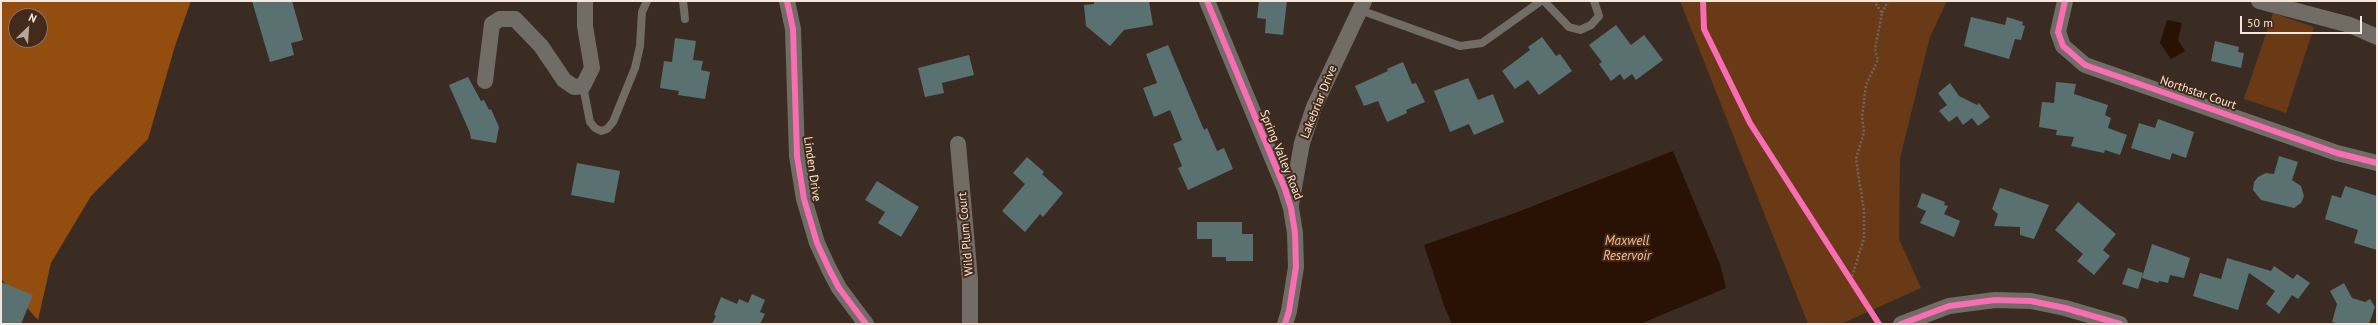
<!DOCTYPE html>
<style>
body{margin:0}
#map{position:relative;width:2378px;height:325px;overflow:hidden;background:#3a2c23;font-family:"PT Sans",sans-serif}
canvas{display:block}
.frame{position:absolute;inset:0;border:2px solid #f7e6db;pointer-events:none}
.north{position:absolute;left:8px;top:8px;width:40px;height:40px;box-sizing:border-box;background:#442a19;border:1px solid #8c7567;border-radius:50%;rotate:25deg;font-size:11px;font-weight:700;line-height:16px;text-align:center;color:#f7e6db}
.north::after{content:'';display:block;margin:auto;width:14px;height:18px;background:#b5a59b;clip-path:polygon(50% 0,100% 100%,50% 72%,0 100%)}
.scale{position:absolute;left:2240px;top:16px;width:122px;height:18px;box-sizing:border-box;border:2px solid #f7e6db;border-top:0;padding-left:5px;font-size:12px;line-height:14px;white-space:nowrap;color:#f7e6db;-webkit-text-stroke:3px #442a19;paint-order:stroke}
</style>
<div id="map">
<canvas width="2378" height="325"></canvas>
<div class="frame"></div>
<div class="north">N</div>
<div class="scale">50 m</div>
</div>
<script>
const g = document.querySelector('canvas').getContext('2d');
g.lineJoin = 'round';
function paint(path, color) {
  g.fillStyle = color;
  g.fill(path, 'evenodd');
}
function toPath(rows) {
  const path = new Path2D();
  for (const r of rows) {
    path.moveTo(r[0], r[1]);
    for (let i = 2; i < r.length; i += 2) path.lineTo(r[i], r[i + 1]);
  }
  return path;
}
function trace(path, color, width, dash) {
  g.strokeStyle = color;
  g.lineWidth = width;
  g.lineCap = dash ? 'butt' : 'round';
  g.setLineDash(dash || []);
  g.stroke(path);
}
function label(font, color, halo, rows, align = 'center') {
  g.font = font + ' "PT Sans",sans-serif';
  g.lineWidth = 4;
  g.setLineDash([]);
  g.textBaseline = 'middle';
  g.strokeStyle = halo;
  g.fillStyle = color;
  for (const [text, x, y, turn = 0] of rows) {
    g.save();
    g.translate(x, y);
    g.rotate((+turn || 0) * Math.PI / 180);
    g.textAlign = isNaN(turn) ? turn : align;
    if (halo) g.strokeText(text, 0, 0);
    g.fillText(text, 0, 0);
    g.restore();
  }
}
paint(toPath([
 [1680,1,1947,1,1930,37,1900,158,1899,239,1921,288,1841,324,1808,324],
 [2273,13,2314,27,2286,113,2244,99]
]), '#6a3a16');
paint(toPath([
 [1,1,191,1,175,46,148,139,91,196,51,263,38,320,1,279],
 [16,16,40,16,40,40,16,40]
]), '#934d0e');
paint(toPath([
 [2167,20,2182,23,2178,40,2185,51,2171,59,2160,43],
 [1673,151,1720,264,1726,288,1640,324,1452,324,1445,308,1424,245,1515,213]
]), '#291103');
paint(toPath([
 [252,1,292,1,303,40,291,43,294,55,270,62],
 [1094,1,1149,1,1153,25,1124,30,1110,46,1086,26,1084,5,1094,4],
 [1259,1,1287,1,1283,35,1265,33,1266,19,1257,18],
 [1971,17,2005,25,2007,17,2023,22,2022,25,2025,26,2021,40,2015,39,2009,59,1964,46],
 [1616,25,1631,45,1644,35,1663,60,1636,80,1632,74,1624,80,1620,74,1611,81,1599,64,1602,62,1589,45],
 [1542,37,1556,56,1560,54,1572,71,1539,95,1528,80,1515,89,1502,71,1530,50,1528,47],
 [675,38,696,41,693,60,703,61,701,70,710,72,705,99,678,95,679,91,660,88,664,61,672,62],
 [2215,41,2239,47,2238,52,2244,53,2241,68,2211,61],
 [1168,45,1204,130,1207,128,1217,151,1224,148,1233,169,1188,190,1178,168,1182,166,1173,144,1182,140,1170,110,1154,117,1143,88,1157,83,1146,54],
 [969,55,974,75,942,83,944,93,925,97,918,68],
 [1403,62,1412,84,1416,83,1425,102,1406,110,1407,113,1387,122,1378,101,1364,106,1355,86,1388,71,1387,69],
 [468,77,481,101,484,100,489,110,491,109,499,127,496,143,471,139,470,133,449,85],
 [1468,78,1478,100,1493,94,1504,122,1474,135,1469,124,1450,132,1434,91],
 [2056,82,2076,84,2074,94,2108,105,2105,115,2111,118,2108,128,2127,135,2120,155,2105,150,2104,153,2071,146,2074,137,2056,135,2057,130,2039,127,2042,102,2054,103],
 [1950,83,1959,96,1977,105,1979,103,1990,117,1978,126,1972,118,1963,125,1957,116,1949,122,1939,111,1947,105,1938,93],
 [2158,119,2194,132,2186,158,2172,153,2170,160,2131,148,2139,123,2155,128],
 [2279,156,2298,162,2292,180,2301,186,2304,196,2301,203,2294,208,2261,200,2253,190,2254,182,2258,177,2266,173,2274,174],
 [1027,157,1044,172,1042,174,1063,193,1043,217,1040,214,1025,232,1002,211,1025,184,1013,173],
 [577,163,620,171,614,203,571,195],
 [877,181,919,207,901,237,878,223,885,212,865,200],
 [2345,186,2377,196,2377,250,2354,243,2358,230,2325,219,2332,195,2341,198],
 [2000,188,2049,205,2034,239,2020,235,2020,227,1994,226,1998,214,1992,209],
 [1922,193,1945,202,1944,205,1948,206,1944,214,1960,221,1954,237,1920,223,1926,211,1917,207],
 [2078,202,2116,234,2103,250,2110,256,2094,275,2077,261,2083,254,2055,230],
 [1197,222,1242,222,1242,234,1253,234,1253,261,1226,261,1226,257,1212,257,1212,239,1197,239],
 [2152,244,2190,258,2184,278,2170,275,2168,283,2159,281,2158,283,2142,278],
 [2227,258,2271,271,2274,266,2293,279,2297,274,2310,283,2298,299,2292,295,2279,314,2266,304,2275,291,2249,273,2238,310,2193,296,2200,273,2221,279],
 [2128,268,2143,273,2138,289,2122,284],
 [1,282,33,295,21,324,1,324],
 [2344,283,2352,298,2365,302,2370,299,2375,307,2369,324,2339,324,2332,322,2337,304,2330,291],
 [752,294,765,300,760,312,765,314,760,324,712,324,716,316,714,315,721,297,737,304,739,299,748,303]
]), '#5a7172');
trace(toPath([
 [1882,13,1888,1],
 [1851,280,1864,238,1864,211,1856,159,1864,132,1862,117,1866,85,1878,60,1875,49,1882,13,1874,1]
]), '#6e655f', 2.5, [2, 2]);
trace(toPath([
 [683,1,685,19],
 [1544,1,1569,27,1580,30,1591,25,1599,16,1594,1],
 [1360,10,1460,46,1482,43,1541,1],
 [583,86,590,122,595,128,601,131,607,129,613,122,635,68,640,46,642,12,647,1]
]), '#726c67', 8);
trace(toPath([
 [787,1,793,29,797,156,804,199,817,243,829,269,839,288,866,324],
 [1207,1,1285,189,1291,208,1295,233,1296,267,1289,311,1285,324],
 [2065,1,2058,32,2063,46,2085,65,2337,153,2377,163],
 [2259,1,2350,25,2377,37],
 [485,81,492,24,500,19,515,19,541,46,564,80,574,87,583,86,592,68,585,26,585,1],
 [958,144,970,280,970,324],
 [1291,204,1302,143,1314,107,1364,1],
 [1901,324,1949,306,1995,300,2031,301,2065,308,2120,324]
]), '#726c67', 16);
trace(toPath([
 [787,1,793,29,797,156,804,199,817,243,829,269,839,288,866,324],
 [1207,1,1285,189,1291,208,1295,233,1296,267,1289,311,1285,324],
 [1703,1,1704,29,1750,123,1879,324],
 [2065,1,2058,32,2063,46,2085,65,2337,153,2377,163],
 [1901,324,1949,306,1995,300,2031,301,2065,308,2120,324]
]), '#f96db3', 6);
label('12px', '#f7e6db', '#442a19', [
 ["Northstar Court",2198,93,19],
 ["Lakebriar Drive",1319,102,-68],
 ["Spring Valley Road",1281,155,68],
 ["Linden Drive",812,169,82],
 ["Wild Plum Court",966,234,-95]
]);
label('italic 13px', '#fcba90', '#442a19', [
 ["Maxwell",1627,241],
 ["Reservoir",1627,256]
]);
</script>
